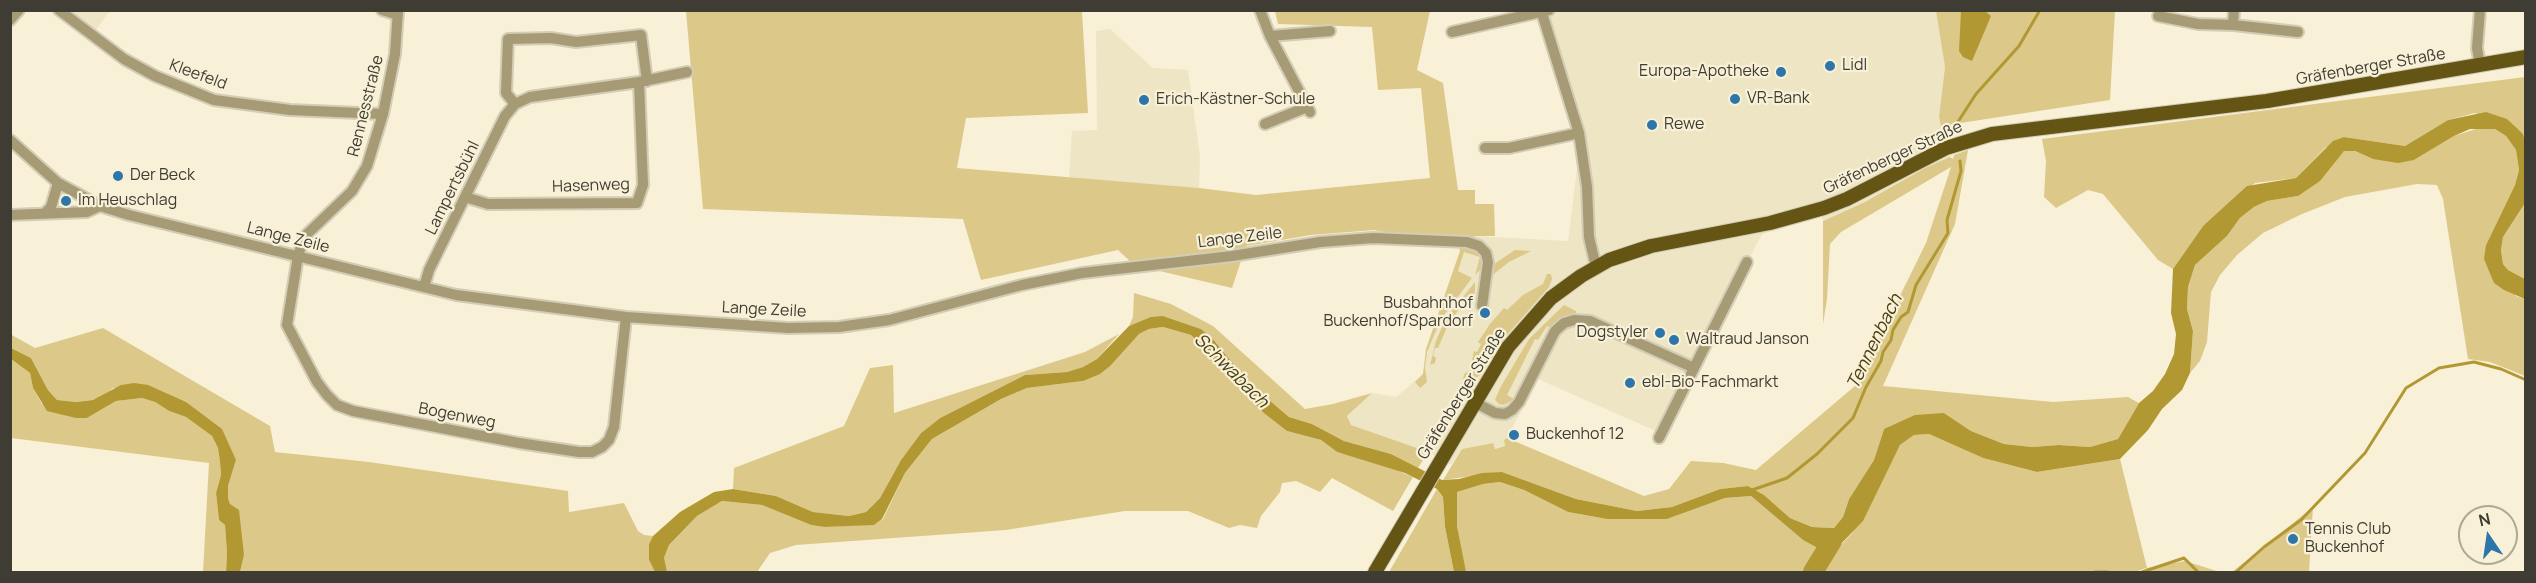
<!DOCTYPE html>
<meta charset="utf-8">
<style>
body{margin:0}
#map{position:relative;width:2536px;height:583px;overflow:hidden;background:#f8f1d7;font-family:Manrope,sans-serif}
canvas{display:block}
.frame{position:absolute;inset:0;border:12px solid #3f3d33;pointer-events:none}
.north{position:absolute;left:2458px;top:505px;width:60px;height:60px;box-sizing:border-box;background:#f8f1d7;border:2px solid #aea995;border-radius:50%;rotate:347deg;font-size:16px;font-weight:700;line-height:24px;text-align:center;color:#3f3d33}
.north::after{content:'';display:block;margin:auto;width:21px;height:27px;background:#2e75aa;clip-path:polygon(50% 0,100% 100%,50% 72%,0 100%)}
</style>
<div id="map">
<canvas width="2536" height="583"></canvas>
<div class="frame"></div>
<div class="north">N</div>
</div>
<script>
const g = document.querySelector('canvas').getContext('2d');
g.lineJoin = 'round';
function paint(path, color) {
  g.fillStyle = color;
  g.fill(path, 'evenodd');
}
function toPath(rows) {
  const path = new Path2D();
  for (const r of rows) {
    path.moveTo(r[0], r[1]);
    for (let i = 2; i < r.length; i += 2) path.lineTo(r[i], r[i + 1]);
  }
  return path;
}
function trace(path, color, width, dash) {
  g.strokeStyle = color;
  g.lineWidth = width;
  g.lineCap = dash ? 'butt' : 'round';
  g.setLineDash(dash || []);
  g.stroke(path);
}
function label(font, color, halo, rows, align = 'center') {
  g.font = font + ' Manrope,sans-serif';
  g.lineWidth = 4.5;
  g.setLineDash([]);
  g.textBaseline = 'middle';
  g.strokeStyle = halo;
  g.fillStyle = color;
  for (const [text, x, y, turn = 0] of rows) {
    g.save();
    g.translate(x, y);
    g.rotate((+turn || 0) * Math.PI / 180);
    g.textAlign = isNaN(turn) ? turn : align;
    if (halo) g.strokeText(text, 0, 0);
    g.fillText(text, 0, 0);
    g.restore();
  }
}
paint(toPath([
 [67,11,110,11,95,31],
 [1539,11,1936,11,1945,67,1939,117,1950,157,1865,202,1823,221,1822,217,1762,234,1658,432,1538,379,1507,438,1504,440,1505,446,1494,449,1493,443,1462,449,1451,465,1425,450,1421,451,1351,425,1347,416,1372,393,1396,397,1423,374,1426,349,1460,251,1459,246,1475,236,1568,241,1581,136],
 [1110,29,1153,68,1188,70,1200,157,1199,188,1069,178,1072,131,1097,130,1096,31]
]), '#eee5c4');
paint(toPath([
 [686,11,1082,11,1088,113,966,118,957,168,1199,188,1256,195,1430,178,1421,88,1378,90,1372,27,1278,24,1275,11,1430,11,1417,70,1443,83,1458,190,1475,190,1475,204,1494,204,1495,236,1475,236,1460,245,1481,251,1484,266,1475,275,1480,257,1464,252,1458,271,1472,278,1441,319,1427,352,1425,367,1427,382,1420,388,1415,382,1423,374,1426,349,1460,251,1459,246,1374,230,1311,235,1246,246,1232,288,1134,265,1118,250,981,280,963,219,703,209],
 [1936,11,2115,11,2110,100,1941,126,1939,117,1945,67],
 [2525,77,2525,141,2523,134,2475,113,2448,120,2405,146,2344,137,2325,148,2296,178,2255,183,2203,226,2173,269,2158,260,2103,194,2088,190,2056,208,2044,197,2046,161,2042,139],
 [2482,127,2495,129,2506,136,2516,150,2519,170,2515,185,2486,245,2516,296,2525,299,2525,376,2490,362,2468,359,2443,199,2437,185,2417,184,2345,197,2302,214,2263,233,2237,255,2220,275,2211,292,2207,342,2200,361,2190,373,2193,331,2187,309,2188,287,2195,265,2227,236,2240,218,2254,207,2267,201,2298,196,2344,151,2355,151,2373,159,2414,160,2454,136],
 [1968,150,1955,224,1883,386,2053,402,2128,397,2139,403,2118,439,2090,447,2059,445,2032,447,2004,444,1971,431,1944,413,1884,429,1874,460,1849,499,1843,517,1834,528,1812,527,1790,518,1764,495,1748,486,1720,489,1672,507,1637,511,1576,499,1502,472,1443,480,1462,449,1493,443,1495,449,1505,446,1504,440,1507,438,1644,496,1669,489,1691,461,1723,463,1756,470,1856,385,1926,243,1951,167,1841,232,1830,244,1827,299,1823,324,1823,221,1865,202,1925,168,1950,157,1953,159,1954,155],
 [2525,203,2525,279,2508,270,2503,264,2501,250,2503,237],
 [1515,250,1531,251,1509,262,1490,277,1491,266],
 [1547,274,1551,274,1552,279,1549,287,1506,336,1481,374,1472,381,1463,379,1464,374,1470,370,1474,351,1477,352,1481,344,1478,342,1490,324,1504,308,1507,310,1523,295,1543,284],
 [1475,282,1475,293,1467,298,1465,297,1460,304,1462,305,1448,325,1438,348,1435,348,1433,356,1436,357,1435,363,1430,365,1436,341,1442,327,1451,312],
 [1134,293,1171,304,1213,326,1305,409,1333,404,1372,393,1347,416,1351,425,1428,452,1418,468,1391,454,1344,441,1312,424,1289,417,1248,382,1212,338,1201,329,1163,316,1129,326,1133,317],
 [1564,305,1576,311,1576,314,1557,321,1551,328,1547,326,1538,340,1535,339,1507,395,1514,399,1504,405,1499,404,1495,400,1500,388,1529,339],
 [1163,327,1191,335,1217,366,1287,431,1321,440,1337,452,1387,466,1413,477,1393,511,1332,478,1320,492,1296,481,1282,483,1280,492,1261,516,1257,528,1240,525,1229,528,1188,511,1125,511,1006,530,796,545,770,553,757,572,667,572,664,569,664,558,669,545,697,516,722,501,762,505,811,525,824,527,875,524,883,519,905,473,932,439,1001,399,1027,388,1083,381,1139,334,1149,329],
 [103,328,270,426,275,452,369,462,568,491,569,512,624,503,638,531,644,535,653,536,649,544,649,560,655,572,240,572,244,555,241,540,228,498,228,486,236,460,186,402,113,388,104,396,93,400,76,402,57,400,48,390,31,358,11,348,10,334,35,348],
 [1119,334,1097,359,1083,367,1067,372,1025,375,940,418,921,433,901,460,880,498,866,512,849,516,813,512,776,496,733,489,734,468,844,426,870,368,893,365,894,413,1085,352],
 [11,359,30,373,33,388,42,404,68,415,87,418,116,401,142,398,155,402,169,411,186,417,212,436,218,448,220,462,221,475,216,493,219,520,225,525,227,553,226,572,203,572,209,463,11,438],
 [1929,434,1983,458,2037,472,2120,459,2147,568,2185,561,2220,572,2147,572,2146,568,2135,572,1466,572,1464,567,1457,526,1456,492,1483,484,1500,482,1524,490,1568,512,1607,519,1667,519,1725,498,1751,496,1803,540,1821,550,1818,561,1825,562,1853,532,1900,445,1914,435],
 [1437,489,1443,497,1445,527,1454,572,1389,572],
 [2313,507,2309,572,2232,572]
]), '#dcc989');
paint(toPath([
 [1961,11,1985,11,1991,16,1972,61,1963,57,1959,51],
 [2486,112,2507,119,2523,134,2525,141,2525,203,2503,237,2501,250,2503,264,2508,270,2525,279,2525,299,2504,290,2494,283,2484,259,2486,245,2515,185,2519,170,2516,150,2506,136,2495,129,2470,129,2454,136,2414,160,2398,163,2373,159,2355,151,2344,151,2320,181,2298,196,2267,201,2254,207,2240,218,2227,236,2195,265,2188,287,2187,309,2193,331,2190,373,2182,390,2162,409,2148,430,2120,459,2037,472,1983,458,1929,434,1914,435,1900,445,1863,521,1836,549,1821,550,1803,540,1751,496,1725,498,1667,519,1607,519,1568,512,1524,490,1500,482,1483,484,1457,492,1457,526,1466,572,1454,572,1445,527,1443,497,1437,489,1405,473,1337,452,1321,440,1287,431,1264,413,1191,335,1163,327,1149,329,1139,334,1110,366,1100,374,1083,381,1027,388,1001,399,932,439,905,473,882,519,874,525,824,527,811,525,762,505,722,501,697,516,669,545,664,558,667,572,655,572,649,560,649,544,653,536,680,512,714,492,733,489,776,496,813,512,849,516,866,512,880,498,901,460,921,433,940,418,1025,375,1067,372,1083,367,1097,359,1129,326,1151,317,1163,316,1201,329,1212,338,1248,382,1289,417,1312,424,1344,441,1391,454,1442,480,1459,479,1482,473,1502,472,1576,499,1637,511,1672,507,1720,489,1748,486,1764,495,1790,518,1812,527,1834,528,1843,517,1849,499,1874,460,1884,429,1915,415,1944,413,1971,431,2004,444,2032,447,2059,445,2090,447,2118,439,2139,403,2153,391,2165,374,2174,354,2176,334,2171,313,2173,269,2203,226,2247,186,2296,178,2333,141,2344,137,2405,146,2448,120],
 [11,348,31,358,48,390,57,400,76,402,93,400,121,385,134,383,148,385,186,402,222,429,236,460,228,486,228,498,230,504,239,510,244,555,240,572,226,572,227,553,225,525,219,520,216,493,221,475,220,462,218,448,212,436,186,417,169,411,155,402,142,398,116,401,87,418,76,418,47,411,33,388,30,373,11,359]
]), '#b29832');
trace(toPath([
 [1952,131,1976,94,2019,46,2040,10],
 [1752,490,1787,478,1817,454,1853,418,1866,387,1881,361,1883,352,1891,340,1893,330,1901,317,1908,312,1916,285,1948,233,1947,220,1961,171,1960,161],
 [2095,572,2108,572],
 [2142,572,2184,558,2198,572],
 [2236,572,2264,547,2301,520,2365,453,2406,388,2439,368,2474,362,2501,369,2526,380]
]), '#b29832', 3);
trace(toPath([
 [1813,572,1832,541]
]), '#b29832', 20);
const minor = toPath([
 [59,10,124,59,155,76,214,100,290,110,383,114],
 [382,10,398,15],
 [398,10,395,54,383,114,367,166,352,191,304,237,298,256,287,325,317,382,327,395,337,405,353,411,519,443,579,452,592,452,602,447,609,440,614,427,626,317],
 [1260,10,1270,36,1310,112],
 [1541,10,1579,133,1587,187,1589,237,1596,267],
 [2158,16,2198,24,2233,25,2234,10],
 [10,20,19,10],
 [2233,25,2298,32],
 [1452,32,1549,10],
 [1270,36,1330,31],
 [2480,65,2477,48,2480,10],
 [515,104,506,93,508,39,551,38,576,42,641,35,647,81],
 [1265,124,1307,107],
 [10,140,58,183,100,206,129,215,456,295,626,317,788,328,839,327,889,320,1022,285,1082,273,1232,256,1320,242,1373,238,1467,242,1479,246,1486,253,1488,262,1482,306],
 [1485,148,1509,148,1579,133],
 [465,197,488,204,637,203,643,185,639,82],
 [45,213,51,207,58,183],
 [10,215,87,212,100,206],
 [424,287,429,270,505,116,515,104,530,97,639,82,687,72],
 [1474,402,1495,413,1505,414,1512,410,1519,402,1555,331,1564,323,1574,320,1590,321,1694,368],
 [1659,438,1747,262]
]);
const major = toPath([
 [1375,572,1508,347,1551,298,1581,276,1609,260,1651,246,1770,223,1824,208,1847,199,1946,148,1992,134,2267,101,2526,57]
]);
trace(minor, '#d3cdb6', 14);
trace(major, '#d3cdb6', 16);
trace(minor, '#a69b75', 10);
trace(major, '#655515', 14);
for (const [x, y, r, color] of [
 [1830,66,6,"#2e75aa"],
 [1781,72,6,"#2e75aa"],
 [1735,99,6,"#2e75aa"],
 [1144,100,6,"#2e75aa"],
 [1652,125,6,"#2e75aa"],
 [118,176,6,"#2e75aa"],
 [66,201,6,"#2e75aa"],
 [1485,313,6,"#2e75aa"],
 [1660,333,6,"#2e75aa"],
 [1674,340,6,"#2e75aa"],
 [1630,383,6,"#2e75aa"],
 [1514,435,6,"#2e75aa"],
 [2293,539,6,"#2e75aa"]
]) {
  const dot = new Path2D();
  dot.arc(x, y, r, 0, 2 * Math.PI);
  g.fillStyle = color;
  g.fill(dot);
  trace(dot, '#f8f1d7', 2);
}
label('16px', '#3f3d33', '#f8f1d7', [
 ["Lidl",1842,66],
 ["Europa-Apotheke",1769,72,"right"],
 ["VR-Bank",1747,99],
 ["Erich-Kästner-Schule",1156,100],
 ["Rewe",1664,125],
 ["Der Beck",130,176],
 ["Im Heuschlag",78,201],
 ["Busbahnhof",1473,304,"right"],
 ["Buckenhof/Spardorf",1473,322,"right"],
 ["Dogstyler",1648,333,"right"],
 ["Waltraud Janson",1686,340],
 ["ebl-Bio-Fachmarkt",1642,383],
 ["Buckenhof 12",1526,435],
 ["Tennis Club",2305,530],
 ["Buckenhof",2305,548]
], 'left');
label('16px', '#3f3d33', '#f8f1d7', [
 ["Gräfenberger Straße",2371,67,-10],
 ["Kleefeld",198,75,20],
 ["Rennesstraße",366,106,-76],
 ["Gräfenberger Straße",1893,158,-25],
 ["Hasenweg",591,186,-2],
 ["Lampertsbühl",453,188,-64],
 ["Lange Zeile",288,238,14],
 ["Lange Zeile",1240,238,-7],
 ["Lange Zeile",764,310,3],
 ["Gräfenberger Straße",1462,394,-58],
 ["Bogenweg",457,416,11]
]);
label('italic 18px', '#4a3f15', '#f8f1d7', [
 ["Tennenbach",1875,342,-64],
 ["Schwabach",1231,371,45]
]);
</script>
